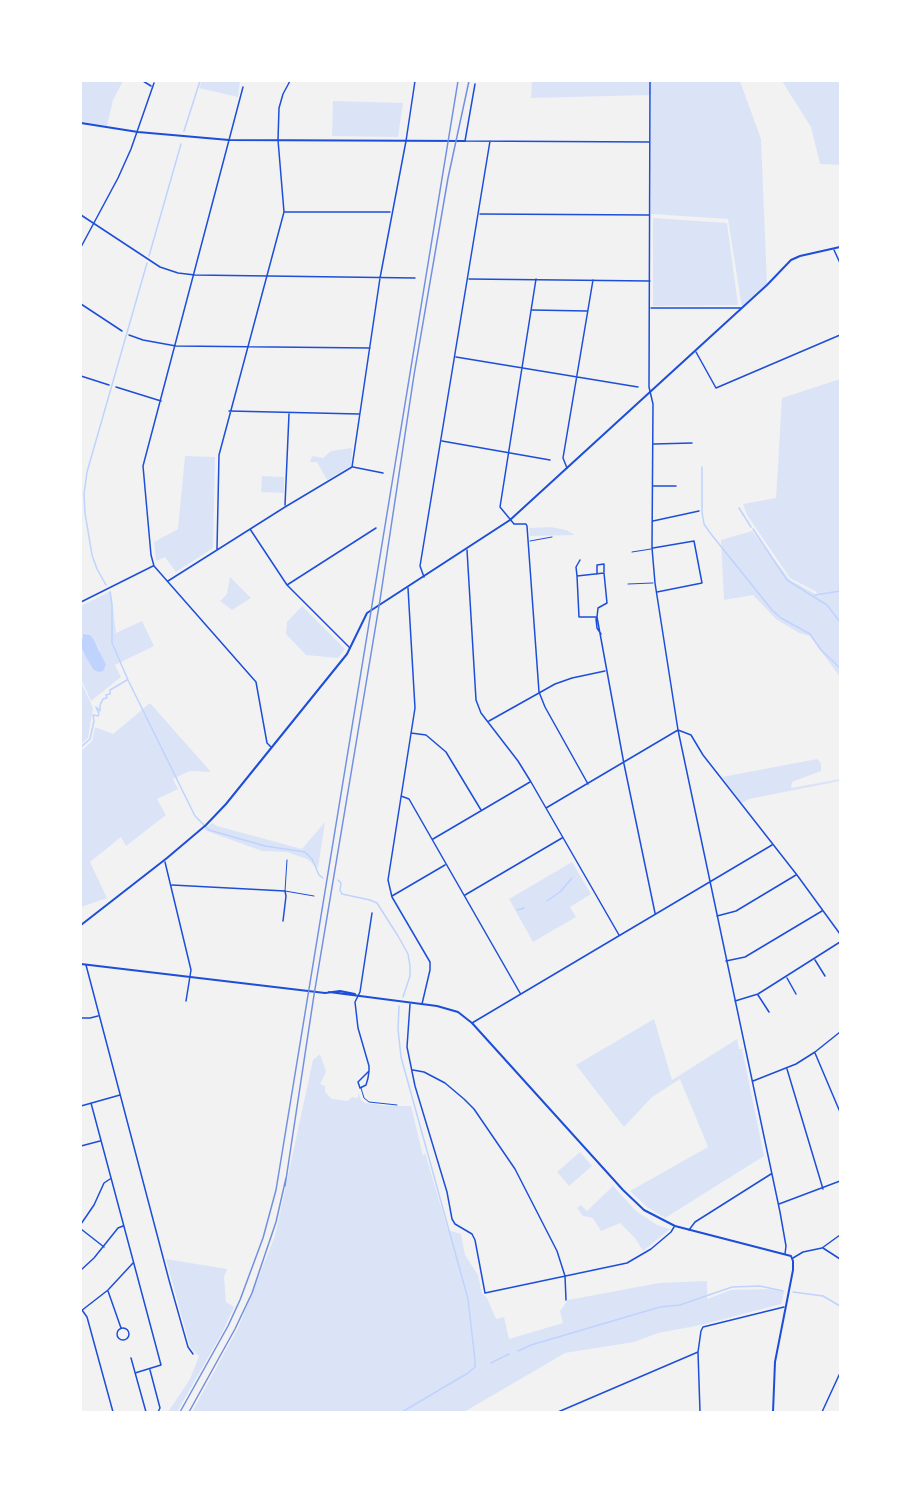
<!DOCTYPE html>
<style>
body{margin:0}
#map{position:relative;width:921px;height:1493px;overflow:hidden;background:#f2f2f2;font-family:"Roboto Serif",serif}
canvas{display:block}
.frame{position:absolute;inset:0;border:82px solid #fff;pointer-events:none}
</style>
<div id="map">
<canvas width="921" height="1493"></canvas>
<div class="frame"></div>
</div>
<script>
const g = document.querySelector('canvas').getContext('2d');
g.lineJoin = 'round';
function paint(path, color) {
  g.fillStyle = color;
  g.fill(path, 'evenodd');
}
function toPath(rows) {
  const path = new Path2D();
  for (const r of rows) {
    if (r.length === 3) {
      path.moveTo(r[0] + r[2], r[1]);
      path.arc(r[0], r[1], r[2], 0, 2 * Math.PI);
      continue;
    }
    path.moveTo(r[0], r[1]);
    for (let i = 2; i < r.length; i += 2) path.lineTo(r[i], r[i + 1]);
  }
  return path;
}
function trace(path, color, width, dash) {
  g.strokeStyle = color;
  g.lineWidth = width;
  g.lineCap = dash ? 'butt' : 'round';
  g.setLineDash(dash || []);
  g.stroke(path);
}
paint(toPath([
 [81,81,123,81,113,100,107,126,81,123],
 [202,81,240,81,238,97,199,88],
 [532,81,740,81,761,139,767,285,742,308,728,219,651,214,651,95,531,98],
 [782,81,840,81,840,165,820,164,811,127],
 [333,101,403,103,398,137,332,136],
 [653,218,727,223,738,305,653,306],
 [840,379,840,677,810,636,799,633,776,619,753,595,724,600,721,540,752,531,790,580,821,597,815,591,790,578,747,515,743,504,776,498,782,398],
 [352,448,351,466,327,480,317,462,310,462,312,456,323,458,331,451],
 [185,456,215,457,213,548,176,572,165,557,156,561,154,542,178,529],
 [262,476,284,477,284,493,261,492],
 [551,527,566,530,575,535,530,536,529,528],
 [230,577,251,598,232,610,220,601,227,594],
 [111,591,116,633,142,621,154,646,115,665,121,677,91,701,81,679,81,647,93,669,100,650,90,635,83,634,81,638,81,606],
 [302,606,345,649,338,658,306,655,286,634,287,622],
 [81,682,93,708,88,738,81,744],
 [150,703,211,772,190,771,173,779,178,789,157,799,166,815,126,846,121,837,90,862,107,898,81,907,81,751,92,741,95,727,113,734],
 [817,759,821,763,821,771,792,782,791,788,840,779,840,781,749,799,742,803,722,777],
 [325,822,318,868,307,859,287,852,262,851,204,830,212,823,217,826,302,849],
 [572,862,591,894,570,907,576,917,533,942,509,899],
 [654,1019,672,1080,737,1039,739,1049,742,1049,764,1156,665,1218,647,1207,630,1191,708,1147,680,1079,652,1097,624,1127,576,1065],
 [320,1054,326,1072,320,1084,325,1086,325,1092,332,1099,348,1101,352,1097,358,1098,358,1092,361,1100,365,1103,389,1106,411,1106,423,1156,425,1153,448,1230,461,1234,465,1255,478,1275,482,1293,487,1298,496,1319,504,1317,509,1339,563,1323,560,1311,568,1300,659,1283,707,1281,707,1299,731,1290,768,1289,784,1292,781,1304,701,1325,658,1333,634,1342,565,1353,464,1412,192,1412,238,1328,275,1236,313,1060],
 [580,1152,592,1166,569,1186,557,1172],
 [613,1186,636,1211,657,1225,670,1229,643,1251,635,1238,620,1223,601,1231,593,1218,583,1216,577,1208,581,1205,587,1211],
 [166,1259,227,1269,224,1277,226,1302,234,1307,222,1333,177,1412,168,1412,190,1379,199,1356,190,1347]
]), '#dbe4f7');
paint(toPath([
 [83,634,90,635,94,640,106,665,103,671,98,672,93,669,87,659,81,647]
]), '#bfd3fe');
trace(toPath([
 [184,131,200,81],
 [149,256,181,144],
 [702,467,702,512,704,524,711,534,772,610,781,618,810,634,821,650,840,668],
 [739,508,751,527],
 [753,529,787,580,827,605,840,622],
 [106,585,97,569,92,555,85,513,84,494,87,472,147,263],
 [110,592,112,605,112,643,128,680,195,816,209,830,265,846,305,852,312,859,319,875,323,878],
 [815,595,840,591],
 [81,747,90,739,94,721,93,715,98,716,99,714,96,707,100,711,100,705,103,699,107,698,106,695,110,694,110,690,127,680],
 [338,880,341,883,340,890,342,894,370,900,377,903,398,936,408,954,410,966,410,976,403,997],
 [547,901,560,892,572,878],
 [517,910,524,908],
 [399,1006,398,1029,401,1057,468,1299,475,1360,475,1367,468,1373,402,1412],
 [793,1292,823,1296,840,1306],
 [518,1351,531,1345,660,1307,680,1305,732,1287,760,1286,783,1291],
 [491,1363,509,1354]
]), '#bfd3fe', 1.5);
trace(toPath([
 [530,541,552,537],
 [632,552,651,549],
 [628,584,653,583],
 [287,860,285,891,314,896],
 [361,1088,364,1098,369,1102,397,1105]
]), '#1d4ed8', 1);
trace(toPath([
 [143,81,151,86],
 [650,81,649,387,653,404,652,548,655,583,678,730,780,1212,786,1246,785,1254],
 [475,84,465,141,649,142],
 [243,87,143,466,151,555,154,566,256,682,267,743,271,747],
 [284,212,390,212],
 [480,214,649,215],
 [81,215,160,267,178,273,195,275,415,278],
 [81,247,118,178,131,149,154,83],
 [834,250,840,263],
 [469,279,650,281],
 [536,279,500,507,514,524,526,524,527,526,539,692,545,707,588,784],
 [81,304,122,331],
 [651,308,741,308],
 [532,310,587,311],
 [129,335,143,340,176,346,370,348],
 [696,352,716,388,840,335],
 [456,357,638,387],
 [81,376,109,385],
 [116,387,161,401],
 [229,411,359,414],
 [442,441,550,460],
 [654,444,692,443],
 [353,467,383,473],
 [567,468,563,458,593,280],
 [653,486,676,486],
 [285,505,289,414],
 [653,521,699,511],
 [250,529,287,585,350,648],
 [653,548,694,541,702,583,657,592],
 [217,549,219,455,284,212,278,140,279,108,283,94,290,81],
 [467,550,476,700,481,713,518,761,531,782,619,935],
 [597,574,597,565,604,564,604,572],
 [577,576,576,567,580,560],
 [424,577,420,566,490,141],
 [168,581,285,507,352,467,380,278,406,141,415,81],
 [287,585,376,528],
 [408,588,415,708,388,880,392,897,430,962,430,970,422,1004],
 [81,602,153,566],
 [597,617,624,764,655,913],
 [597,617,579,617,577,576,604,573,607,603,598,608,597,617,596,619,597,628,601,634],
 [489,721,555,684,572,678,605,671],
 [411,733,426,735,446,752,481,810],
 [401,796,409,799,520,993],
 [546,808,678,730,691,735,703,755,797,875,840,934],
 [433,839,530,782],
 [165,862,191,970,186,1001],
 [172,885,285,891,286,896,283,921],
 [465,895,562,838],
 [392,896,445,865],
 [717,916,736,911,796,875],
 [815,960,825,976],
 [726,961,745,957,822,911],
 [86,965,169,1280,188,1347,193,1354],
 [787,978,796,994],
 [758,995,769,1012],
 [735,1001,758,994,840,942],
 [410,1004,407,1047,415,1086,447,1192,452,1219,455,1224,472,1234,475,1240,485,1293,627,1263,651,1249,671,1232,674,1227],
 [81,1018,90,1018,98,1016],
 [472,1023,772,845],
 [815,1053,840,1112],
 [787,1069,823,1189],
 [413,1070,424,1072,445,1083,464,1099,474,1109,515,1169,557,1251,565,1276,566,1300],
 [369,1071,358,1082,360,1088,366,1085,368,1078,369,1071,369,1066,358,1028,355,1002,360,992,372,913],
 [753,1081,796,1064,815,1052,840,1032],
 [91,1103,161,1365,135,1373],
 [81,1106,120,1095],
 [81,1146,100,1141],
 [779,1204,840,1181],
 [81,1224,94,1205,104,1183,110,1179],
 [81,1229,104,1247],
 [689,1230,695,1222,771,1174],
 [823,1248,840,1259],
 [793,1258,803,1252,822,1248,840,1235],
 [81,1270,94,1258,118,1228,123,1226],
 [108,1291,121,1328],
 [82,1310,87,1317,113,1412],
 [81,1311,108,1290,133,1263],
 [123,1334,6],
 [131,1358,146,1412],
 [150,1370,160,1408,158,1412],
 [558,1412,698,1352],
 [700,1412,698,1352,701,1331,703,1327,784,1307],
 [822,1412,840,1373]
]), '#1d4ed8', 1.5);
trace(toPath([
 [81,123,138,132,229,140,465,141],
 [81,925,167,858,206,825,226,804,347,654,367,613,510,520,767,285,791,260,800,256,840,247],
 [81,964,325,993,340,991,355,994],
 [329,992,437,1006,458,1012,472,1023,623,1190,644,1210,675,1226,791,1256,793,1261,793,1270,775,1362,773,1412]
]), '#1d4ed8', 2);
trace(toPath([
 [285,1186,314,995,380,600,414,375,448,178,469,81],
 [189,1412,235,1329,252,1293,276,1222,286,1178]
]), '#7290e2', 1.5);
trace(toPath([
 [180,1412,228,1326,240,1300,263,1238,276,1190,458,81]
]), '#7290e2', 1.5);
</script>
